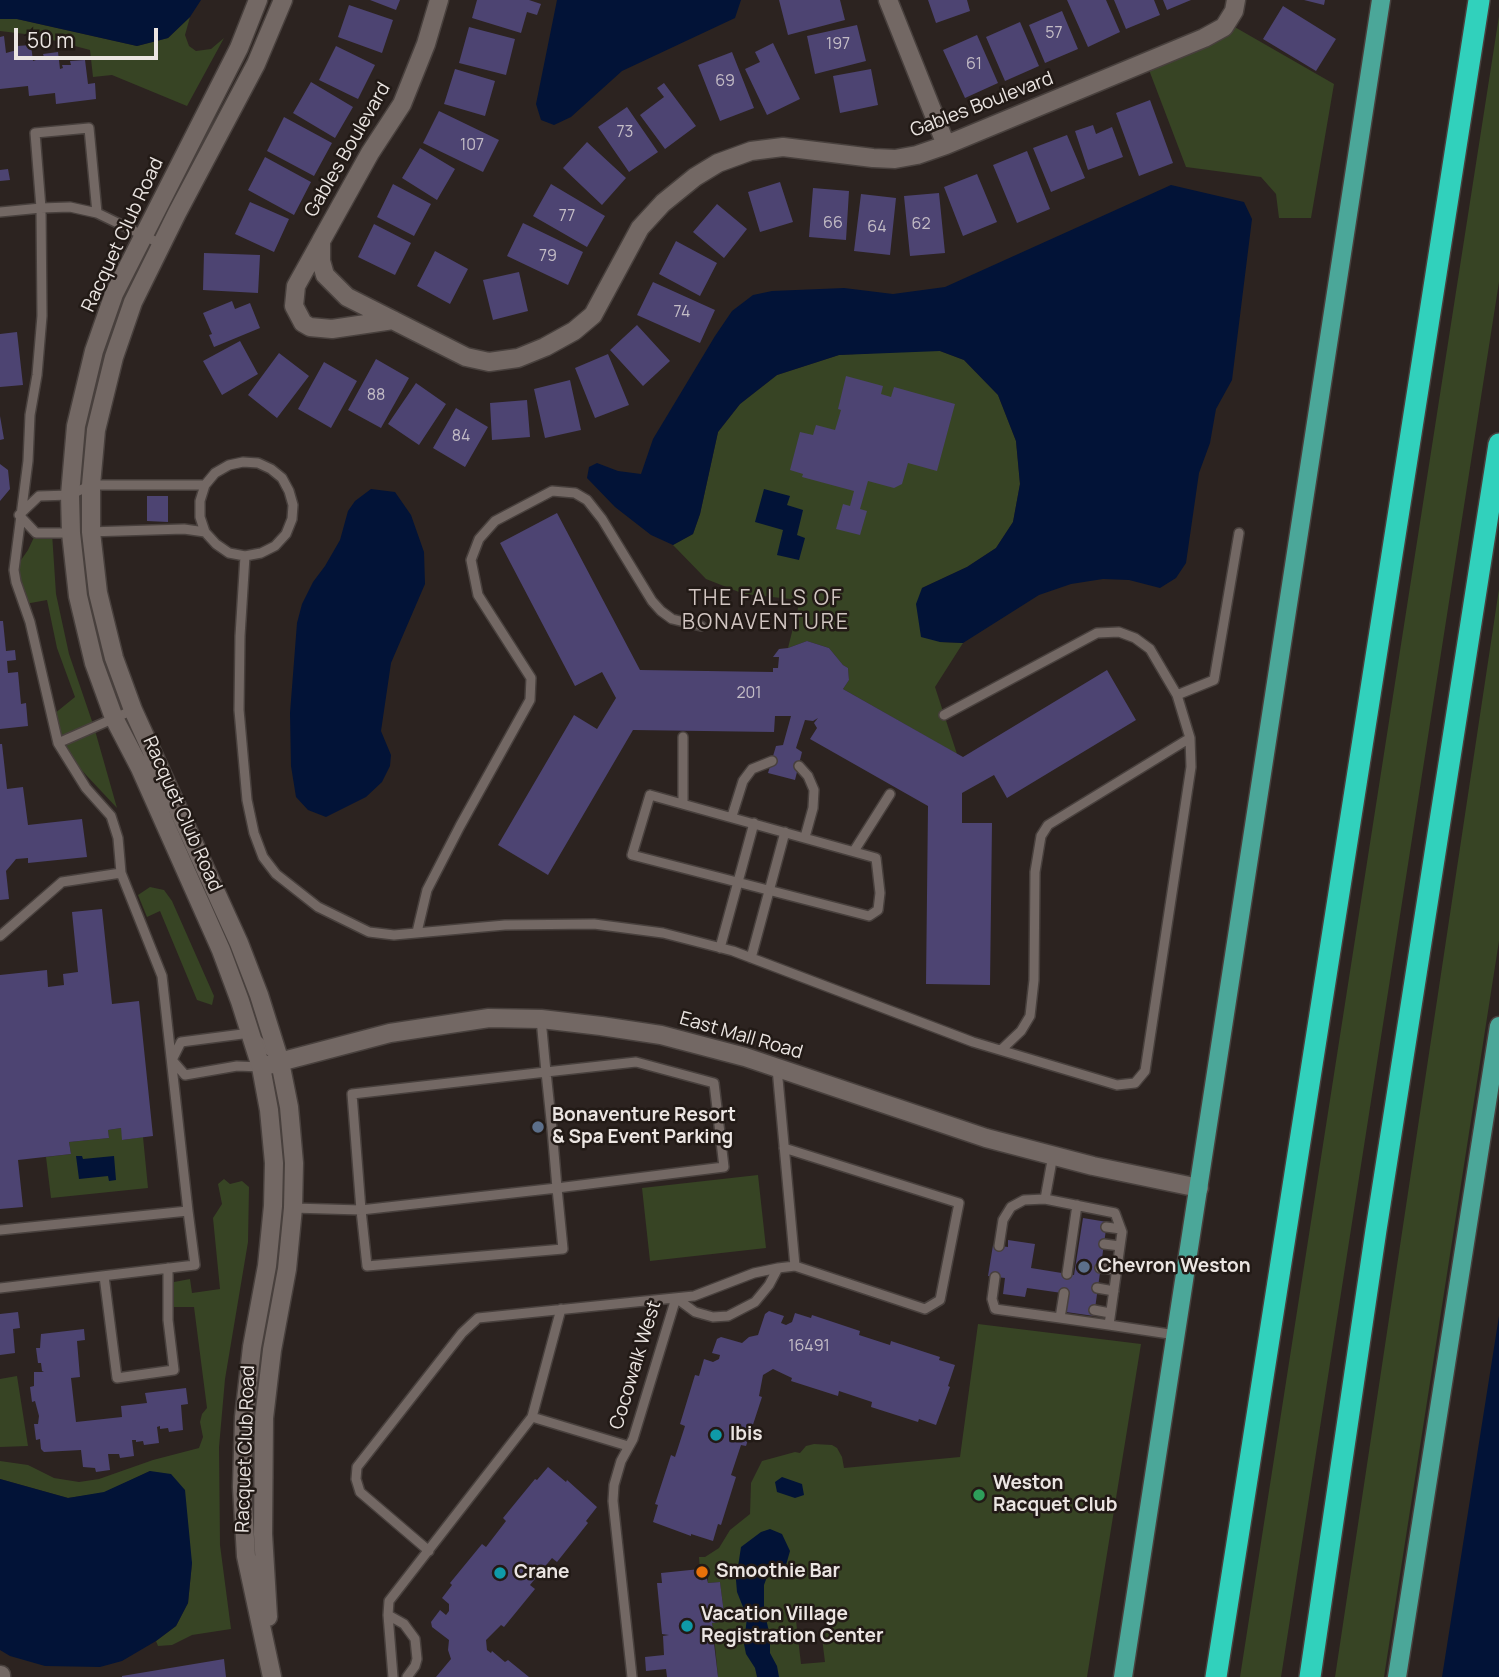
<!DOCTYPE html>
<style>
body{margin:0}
#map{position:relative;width:1499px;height:1677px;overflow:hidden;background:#2c2320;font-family:Manrope,sans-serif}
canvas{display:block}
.scale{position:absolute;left:14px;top:28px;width:144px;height:32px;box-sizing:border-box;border:4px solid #ebe5e2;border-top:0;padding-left:9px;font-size:21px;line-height:24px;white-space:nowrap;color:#ebe5e2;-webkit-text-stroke:5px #221a16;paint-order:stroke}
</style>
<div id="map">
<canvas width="1499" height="1677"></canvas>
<div class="scale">50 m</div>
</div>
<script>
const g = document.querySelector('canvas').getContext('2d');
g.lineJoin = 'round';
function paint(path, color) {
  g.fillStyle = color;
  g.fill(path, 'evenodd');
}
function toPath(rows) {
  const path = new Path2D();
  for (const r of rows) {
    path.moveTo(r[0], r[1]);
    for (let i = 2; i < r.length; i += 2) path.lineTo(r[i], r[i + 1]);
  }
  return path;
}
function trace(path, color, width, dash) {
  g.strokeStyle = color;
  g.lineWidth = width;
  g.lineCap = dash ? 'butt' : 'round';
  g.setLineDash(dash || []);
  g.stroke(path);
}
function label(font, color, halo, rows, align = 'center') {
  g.font = font + ' Manrope,sans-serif';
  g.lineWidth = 5;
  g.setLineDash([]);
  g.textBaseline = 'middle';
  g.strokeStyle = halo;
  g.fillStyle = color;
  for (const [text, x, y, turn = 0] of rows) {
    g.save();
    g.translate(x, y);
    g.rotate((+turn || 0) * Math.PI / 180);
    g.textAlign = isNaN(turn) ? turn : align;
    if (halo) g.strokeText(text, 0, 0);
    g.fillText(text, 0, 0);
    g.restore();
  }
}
paint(toPath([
 [1499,16,1499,282,1281,1677,1240,1677],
 [190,17,185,35,189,46,196,51,211,49,224,38,187,106,112,75,93,77,90,50,33,35,0,31,0,19,17,19,137,46,168,38],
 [1226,22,1334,84,1311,218,1279,218,1276,194,1261,177,1186,167,1146,62],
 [907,351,940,351,964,360,998,395,1016,441,1020,484,1013,522,996,548,967,567,922,588,940,642,963,643,935,687,957,754,843,689,849,680,848,668,843,665,829,648,807,641,788,648,800,600,744,594,706,579,673,545,693,534,700,514,718,432,740,404,777,375,839,355],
 [36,533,52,533,56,594,69,654,94,727,117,808,72,760,54,714,75,697,57,648,47,600,25,604,14,570,28,550],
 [1499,589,1499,941,1384,1677,1335,1677],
 [150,887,164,890,172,901,214,996,212,1005,197,1000,160,911,147,917,138,895],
 [121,1128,123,1140,143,1137,148,1188,51,1198,46,1157,71,1154,69,1142,109,1138,108,1130],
 [758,1175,766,1248,650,1261,642,1188],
 [224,1179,230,1184,242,1181,249,1187,248,1242,225,1379,219,1447,220,1545,231,1629,192,1635,172,1645,158,1646,156,1641,176,1626,188,1603,192,1563,150,1471,104,1493,68,1498,0,1479,0,1461,28,1465,54,1478,79,1482,99,1479,153,1460,199,1448,203,1437,200,1422,202,1414,207,1408,194,1307,174,1307,174,1282,190,1279,192,1293,220,1289,213,1218,222,1204,218,1184],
 [978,1324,1141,1344,1087,1677,718,1677,714,1635,710,1635,709,1629,713,1629,712,1623,725,1621,720,1582,708,1583,708,1578,700,1570,699,1557,705,1557,719,1548,730,1530,750,1514,751,1483,762,1461,795,1452,800,1453,806,1446,814,1444,832,1445,837,1448,842,1457,844,1468,960,1457],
 [819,1610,828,1621,829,1632,824,1634,822,1638,825,1662,801,1664,795,1612],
 [17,1376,28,1446,0,1447,0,1379]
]), '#374424');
paint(toPath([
 [0,0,201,0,190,17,168,38,137,46,17,19,0,19],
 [557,0,741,0,735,18,622,71,571,117,554,125,541,120,536,104],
 [1171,185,1244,202,1252,219,1232,380,1216,409,1210,443,1199,473,1186,563,1176,578,1160,588,1129,580,1103,579,1071,584,1039,595,963,643,940,642,921,637,916,604,922,588,967,567,996,548,1013,522,1020,484,1016,441,998,395,964,360,940,351,839,355,777,375,740,404,718,432,700,514,693,534,673,545,651,535,615,507,587,478,589,467,597,463,618,471,641,474,653,439,715,336,732,311,753,295,772,291,844,288,893,294,945,287],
 [371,489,395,492,411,515,424,552,425,584,391,663,381,731,391,755,390,766,382,782,366,797,326,817,308,810,296,797,291,766,290,713,297,623,302,604,313,582,325,566,340,540,348,511,355,501],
 [764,489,790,496,787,505,803,510,797,535,805,538,799,560,777,555,783,530,755,522],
 [76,1156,82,1156,83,1159,114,1156,116,1180,109,1181,108,1176,79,1179],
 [1499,1316,1499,1677,1442,1677],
 [150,1471,171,1474,185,1490,192,1563,188,1603,176,1626,156,1641,122,1661,100,1667,45,1666,10,1656,0,1650,0,1479,68,1498,104,1492],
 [782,1477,802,1484,804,1495,795,1498,777,1492,775,1482],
 [770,1529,782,1534,790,1551,786,1565,781,1571,768,1574,764,1585,764,1610,770,1636,770,1653,777,1666,779,1677,757,1677,755,1668,746,1654,744,1644,747,1617,737,1592,736,1580,741,1547,761,1532]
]), '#021337');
paint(toPath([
 [370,0,400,0,396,10],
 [477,0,529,0,541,4,537,15,527,12,521,33,472,18],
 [779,0,840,0,845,20,788,35],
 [928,0,967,0,970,11,936,23],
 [1067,0,1106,0,1120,32,1088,47],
 [1114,0,1154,0,1160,15,1126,29],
 [1163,0,1191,0,1167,10],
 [1304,0,1325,0,1324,5],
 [349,5,393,20,382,53,338,37],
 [1283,6,1336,39,1316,71,1263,39],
 [1062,11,1078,49,1045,63,1029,25],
 [1020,22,1039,66,1005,81,986,37],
 [857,25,866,61,815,74,807,36],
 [469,27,515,39,506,75,459,63],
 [977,35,998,83,965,98,943,50],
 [4,36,6,53,17,50,17,46,31,45,33,61,36,60,36,58,44,57,43,54,58,52,60,69,63,68,62,65,71,65,70,61,85,60,88,84,95,83,96,99,56,104,55,93,29,96,28,86,0,89,0,37],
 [773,43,800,99,767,115,745,69,760,62,755,52],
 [336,46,375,65,358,99,319,80],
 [732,52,754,108,720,121,698,65],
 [455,69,495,81,485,116,444,104],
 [871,69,878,105,840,113,833,76],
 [311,82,353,107,335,138,293,113],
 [664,83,696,126,665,149,640,115,664,97,657,88],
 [1150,100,1173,163,1139,176,1116,113],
 [627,107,658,152,629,172,598,127],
 [439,111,499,140,483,172,423,143],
 [284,117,332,143,314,176,267,151],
 [1093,125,1096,134,1112,127,1123,157,1088,170,1075,131],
 [1067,135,1085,178,1051,192,1033,148],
 [587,142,626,178,602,205,563,168],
 [420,148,455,169,437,200,402,178],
 [1027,151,1050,209,1017,223,993,165],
 [265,157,311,182,294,215,248,190],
 [8,169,10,180,0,181,0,170],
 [977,174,997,222,963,236,944,187],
 [780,182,793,222,760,232,748,192],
 [393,184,431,204,414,236,377,217],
 [551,184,605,216,587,247,533,216],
 [813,188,849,191,846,240,809,237],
 [939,193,945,253,910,256,904,196],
 [861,194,896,198,890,255,854,251],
 [250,202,289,219,274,252,235,234],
 [717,204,747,229,724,258,693,232],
 [523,223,583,252,568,285,507,256],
 [374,224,411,243,395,275,358,257],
 [676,241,717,263,700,296,659,274],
 [435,251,468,269,450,304,417,286],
 [204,253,260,255,258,293,203,290],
 [519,272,528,311,493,320,483,280],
 [653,282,715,310,700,343,637,315],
 [232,301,235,309,250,303,260,328,214,347,209,335,212,334,203,313],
 [637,325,670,361,643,386,610,350],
 [17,332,23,385,0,387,0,334],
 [240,341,258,374,222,395,203,361],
 [279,353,309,376,277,418,248,395],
 [608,354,629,405,595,418,575,368],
 [376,359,409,378,381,428,348,410],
 [324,362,357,381,331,428,298,409],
 [846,376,883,386,881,394,891,397,894,387,955,404,937,471,908,463,902,484,894,488,868,481,860,509,867,511,860,535,836,529,843,504,850,506,854,491,802,477,803,474,790,470,800,432,813,435,816,425,835,430,841,410,838,409],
 [570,380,581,430,545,438,534,389],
 [416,383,446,404,419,445,388,424],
 [527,400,530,437,492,440,490,403],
 [456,408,488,427,465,467,433,448],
 [0,416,4,439,0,440],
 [0,464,8,470,10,489,0,501],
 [147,496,168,496,168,522,147,521],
 [557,513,640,670,773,672,773,668,778,668,779,657,773,657,779,649,788,648,807,641,829,648,843,665,848,668,849,680,843,689,963,757,1107,670,1136,720,1007,798,994,775,962,793,962,823,992,823,990,985,926,984,928,806,810,739,817,728,814,723,818,718,813,721,805,720,796,748,802,752,795,780,768,773,776,746,783,745,791,716,775,716,774,732,633,730,548,875,498,845,574,715,597,729,616,698,602,672,575,686,500,543],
 [0,621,3,621,6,651,15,650,16,660,7,661,8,673,18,672,21,704,26,703,28,726,0,729],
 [0,744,2,744,7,789,23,787,28,825,82,819,87,857,28,863,28,858,16,859,6,871,9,899,0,900],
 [102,909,112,1004,139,1001,153,1136,122,1140,121,1128,108,1130,109,1138,69,1142,71,1154,18,1160,23,1207,0,1209,0,975,47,970,48,987,64,985,63,974,78,972,72,912],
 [1083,1218,1107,1222,1094,1316,1066,1312,1069,1294,1027,1288,1025,1297,1003,1294,1005,1278,988,1276,993,1245,1008,1247,1008,1240,1035,1244,1031,1268,1074,1275],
 [769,1311,784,1316,781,1323,786,1325,792,1322,795,1313,811,1318,812,1315,860,1331,859,1335,890,1345,891,1341,940,1357,939,1360,955,1365,948,1386,950,1387,936,1425,919,1419,918,1422,871,1407,872,1402,839,1391,838,1396,791,1381,792,1378,773,1369,763,1375,759,1396,762,1397,746,1446,741,1445,731,1475,736,1477,721,1525,718,1524,713,1541,691,1534,691,1536,653,1522,658,1505,655,1504,671,1455,675,1457,685,1426,680,1424,695,1375,699,1376,704,1359,713,1362,719,1359,720,1355,712,1353,717,1339,721,1337,742,1343,749,1337,758,1335,765,1314],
 [18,1312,20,1328,13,1329,15,1353,0,1355,0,1314],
 [84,1329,85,1340,77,1341,80,1377,71,1378,76,1422,122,1417,121,1406,147,1403,145,1393,186,1388,188,1404,181,1405,183,1430,169,1432,168,1428,160,1429,160,1426,157,1427,159,1443,144,1445,143,1441,136,1442,136,1440,132,1440,134,1456,120,1458,119,1454,108,1454,110,1470,96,1472,95,1468,83,1467,81,1450,44,1452,41,1449,40,1439,36,1440,34,1424,38,1424,39,1416,35,1401,32,1402,30,1387,34,1386,34,1372,44,1372,42,1371,41,1363,38,1363,36,1348,40,1348,41,1334],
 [548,1467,566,1482,567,1480,597,1507,586,1521,588,1523,557,1562,552,1558,530,1585,535,1589,504,1627,501,1625,486,1640,487,1650,491,1653,492,1651,505,1662,508,1660,529,1677,436,1677,451,1659,448,1650,449,1640,432,1627,431,1622,440,1610,446,1615,449,1611,449,1604,442,1598,452,1585,450,1583,482,1544,486,1547,506,1521,503,1518,535,1479,537,1480],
 [700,1569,705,1570,708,1583,720,1582,725,1621,712,1623,713,1629,709,1629,710,1635,713,1635,718,1677,667,1677,666,1669,646,1671,645,1657,664,1655,663,1636,669,1635,662,1634,657,1583,662,1583,661,1573],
 [224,1659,226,1677,122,1677,122,1676]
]), '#4d4472');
const service = toPath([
 [0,212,41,208,70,207,97,213,161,244],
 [88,532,184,529,205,532],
 [74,533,36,533,19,515,39,496,70,495,91,485,205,485,215,473,229,465,243,462,258,463,271,469,282,478,289,491,293,505,292,519,286,534,275,546,261,553,245,556,229,553,216,544,205,532,200,517,200,501,205,485],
 [245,556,240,636,239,710,247,800,254,833,263,857,276,874,318,907,369,932,394,935,505,925,594,924,663,933,733,951,973,1042,1117,1085,1135,1083,1145,1071,1191,767,1190,738,1177,695,1150,649,1135,638,1119,632,1097,633,944,715],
 [1177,695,1214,680,1239,533],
 [58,743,133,710],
 [799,766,808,776,814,790,813,808,805,837],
 [650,795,876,858,880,893,878,910,869,916,632,855,650,795],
 [683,804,683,737],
 [732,816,743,781,752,769,772,761],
 [854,851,890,794],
 [417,932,427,890,460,826,530,700,531,678,478,595,471,560,479,539,495,521,552,491,575,493,587,500,602,519,652,601,661,611,672,619,701,626],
 [0,936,62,882,121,873],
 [720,948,754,823],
 [751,958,785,832],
 [1001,1050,1021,1031,1030,1016,1034,980,1035,872,1041,836,1048,825,1190,738],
 [261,1067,237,1066,185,1075,172,1060,181,1042,250,1033,274,1055],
 [777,1068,795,1266],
 [1053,1155,1045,1199,1115,1213,1122,1232,1109,1325,1176,1335],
 [293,1208,361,1210,557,1188,724,1167,714,1083,636,1062,546,1072,352,1094,361,1210,367,1266,563,1249,557,1188,552,1129,546,1072,541,1019],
 [1106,1227,1121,1229],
 [0,1230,188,1211,162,976,121,873,118,838,111,816,86,788,58,743,30,622,16,582,14,570,28,461,30,415,37,375,42,316,41,208,35,133,89,128,97,213],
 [1104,1244,1120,1246],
 [999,1246,1003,1220,1011,1207,1024,1200,1045,1199],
 [1100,1268,1117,1270],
 [1067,1274,1077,1205],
 [104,1276,117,1378,174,1370,168,1320,168,1268],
 [995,1277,992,1299,995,1309,1060,1318],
 [0,1288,195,1265,188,1211],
 [1097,1288,1114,1291],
 [1064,1293,1060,1318,1109,1325],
 [676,1298,695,1312,713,1317,728,1316,755,1302,769,1285,778,1268],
 [1094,1310,1110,1313],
 [532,1417,628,1446],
 [429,1551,360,1492,356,1479,357,1467,462,1333,478,1318,694,1296,754,1273,778,1268,795,1266,925,1309,940,1300,959,1203,784,1148],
 [388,1615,404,1624,415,1639,417,1659,415,1666,407,1677],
 [393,1677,388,1615,389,1601,532,1417,561,1309],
 [632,1677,613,1501,614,1485,621,1461,633,1439,676,1298]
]);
const minor = toPath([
 [439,0,426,44,402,104,370,153,321,241,321,261,325,275,347,297,466,357,489,362,518,358,545,347,574,331,593,315,640,228,663,203,695,177,718,163,751,151,783,147,873,158,895,159,917,155,946,145,1204,38,1224,27,1234,11,1236,0],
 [888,0,946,145],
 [321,241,296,286,294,306,303,323,310,327,332,329,393,320],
 [1,1675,1,1677]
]);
const tertiary = toPath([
 [258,0,239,48,114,294,94,351,76,426,70,495,71,533,78,596,94,663,114,718,140,768,221,950,240,1001,261,1067,269,1110,274,1163,273,1206,267,1266,252,1347,244,1417,242,1487,246,1556,272,1677],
 [268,1065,390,1033,489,1018,541,1019,601,1026,661,1035,745,1057,986,1138,1093,1166,1199,1188],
 [268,1617,263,1534,264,1418,272,1350,287,1269,293,1208,294,1163,289,1107,280,1062,259,995,239,943,133,710,114,658,98,593,91,532,91,485,96,430,114,357,133,302,177,213,256,64,283,0]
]);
const primary = toPath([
 [1123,1677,1381,0],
 [1397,1677,1499,1026]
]);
const motorway = toPath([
 [1216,1677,1479,0],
 [1310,1677,1376,1230,1499,444]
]);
trace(service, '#48403d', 12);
trace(minor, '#48403d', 21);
trace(tertiary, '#48403d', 21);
trace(primary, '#48403d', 21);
trace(motorway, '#48403d', 24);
trace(service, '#736864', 9);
trace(minor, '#736864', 18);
trace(tertiary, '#736864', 18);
trace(primary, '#4ba799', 18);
trace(motorway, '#31d1bc', 21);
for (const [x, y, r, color] of [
 [538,1127,7,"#5c6f8a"],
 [1084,1267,7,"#5c6f8a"],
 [716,1435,7,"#0f9aa8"],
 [979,1495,7,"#2e9e5b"],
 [702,1572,7,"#e8710a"],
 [500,1573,7,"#0f9aa8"],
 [687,1626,7,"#0f9aa8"]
]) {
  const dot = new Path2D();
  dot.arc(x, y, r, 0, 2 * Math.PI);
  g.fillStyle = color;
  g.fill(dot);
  trace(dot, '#221a16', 2.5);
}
label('16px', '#c4bdc6', null, [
 ["57",1054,34],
 ["197",838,45],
 ["61",974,65],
 ["69",725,82],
 ["73",625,133],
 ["107",472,146],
 ["77",567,217],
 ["66",833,224],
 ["62",921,225],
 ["64",877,228],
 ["79",548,257],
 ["74",682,313],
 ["88",376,396],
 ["84",461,437],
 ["201",749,694],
 ["16491",809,1347]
]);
label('19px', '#ebe5e2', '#221a16', [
 ["Gables Boulevard",982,105,-21],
 ["Gables Boulevard",348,150,-60],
 ["Racquet Club Road",123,235,-65],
 ["Racquet Club Road",182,814,66],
 ["East Mall Road",741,1036,16],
 ["Cocowalk West",636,1365,-73],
 ["Racquet Club Road",246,1449,-88]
]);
label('bold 19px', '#ebe5e2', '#221a16', [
 ["Bonaventure Resort",552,1116],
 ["& Spa Event Parking",552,1138],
 ["Chevron Weston",1098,1267],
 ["Ibis",730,1435],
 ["Weston",993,1484],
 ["Racquet Club",993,1506],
 ["Smoothie Bar",716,1572],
 ["Crane",514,1573],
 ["Vacation Village",701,1615],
 ["Registration Center",701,1637]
], 'left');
g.letterSpacing = '2px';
label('21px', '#d1c5c1', '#221a16', [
 ["THE FALLS OF",766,599],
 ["BONAVENTURE",766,623]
]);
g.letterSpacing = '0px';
</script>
